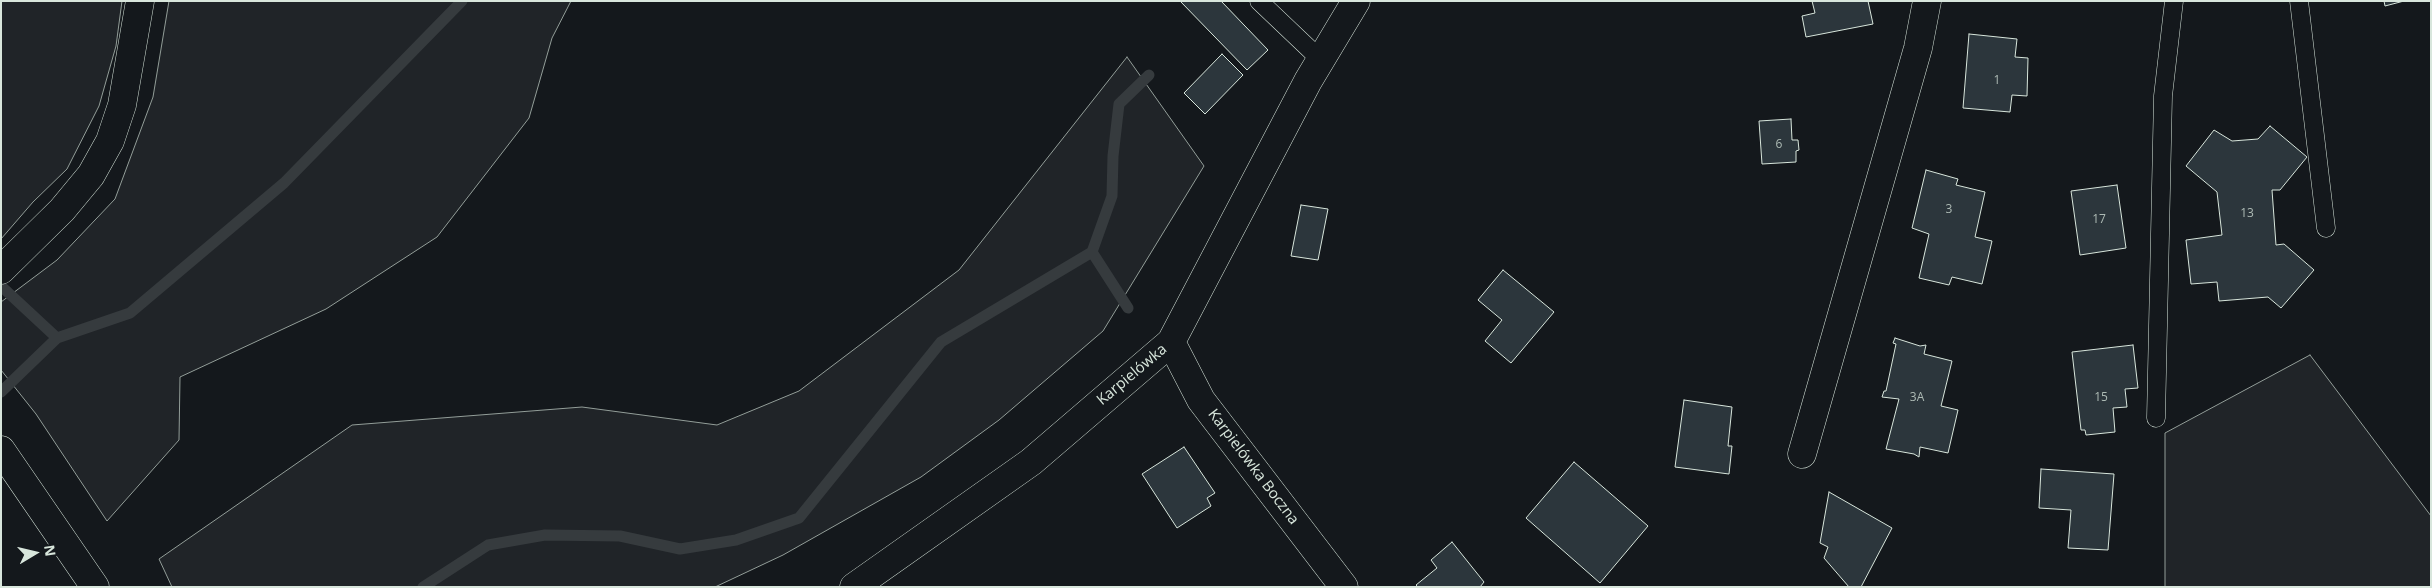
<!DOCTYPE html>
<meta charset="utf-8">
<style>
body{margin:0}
#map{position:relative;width:2432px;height:588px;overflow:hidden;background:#14181c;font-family:"Open Sans",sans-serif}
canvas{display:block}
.frame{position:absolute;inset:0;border:2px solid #d8e6dc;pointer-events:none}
.north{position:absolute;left:10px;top:528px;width:50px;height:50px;-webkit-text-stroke:4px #14181c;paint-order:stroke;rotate:81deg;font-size:14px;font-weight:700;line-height:20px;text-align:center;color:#d8e6dc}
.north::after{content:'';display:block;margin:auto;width:18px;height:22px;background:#d8e6dc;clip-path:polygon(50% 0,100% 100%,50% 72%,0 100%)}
</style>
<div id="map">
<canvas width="2432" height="588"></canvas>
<div class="frame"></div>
<div class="north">N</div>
</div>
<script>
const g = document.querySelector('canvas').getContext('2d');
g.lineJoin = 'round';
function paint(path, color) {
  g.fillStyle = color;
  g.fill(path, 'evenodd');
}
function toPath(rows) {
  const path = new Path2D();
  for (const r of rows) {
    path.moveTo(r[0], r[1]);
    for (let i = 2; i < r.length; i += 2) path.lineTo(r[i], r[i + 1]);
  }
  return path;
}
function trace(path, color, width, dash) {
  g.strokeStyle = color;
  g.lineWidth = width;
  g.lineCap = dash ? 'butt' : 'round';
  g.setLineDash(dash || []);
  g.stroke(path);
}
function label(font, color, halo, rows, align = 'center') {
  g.font = font + ' "Open Sans",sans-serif';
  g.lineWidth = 4;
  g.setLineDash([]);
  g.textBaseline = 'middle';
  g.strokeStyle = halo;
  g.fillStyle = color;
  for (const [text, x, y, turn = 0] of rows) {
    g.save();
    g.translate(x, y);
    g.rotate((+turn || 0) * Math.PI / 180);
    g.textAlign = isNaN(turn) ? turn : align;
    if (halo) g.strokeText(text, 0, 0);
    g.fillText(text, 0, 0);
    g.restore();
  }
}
const green = toPath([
 [1,1,122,1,116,46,99,106,67,169,33,202,1,239,1,1],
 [169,1,571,1,552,38,529,118,437,237,326,309,180,377,179,440,107,521,36,414,1,370,1,302,57,260,115,199,153,97,169,1],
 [1127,57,1204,166,1103,331,999,420,921,477,783,555,715,587,172,587,159,559,352,425,582,407,717,425,799,391,959,270,1127,57],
 [2310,355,2431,516,2431,587,2165,587,2165,433,2310,355]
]);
paint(green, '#202428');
trace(green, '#939e99', 1);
trace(toPath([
 [1092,252,1128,308],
 [1,286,57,338],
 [1,392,57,338,130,313,284,183,462,1],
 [423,587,488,545,545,535,620,536,680,549,736,540,799,518,941,342,1092,252,1112,196,1113,156,1119,104,1149,75]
]), '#363b3e', 11);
const building = toPath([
 [1180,1,1221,1,1268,50,1247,70,1180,1],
 [1812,1,1868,1,1873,24,1806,37,1802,16,1815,13,1812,1],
 [2384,1,2404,1,2385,6,2384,1],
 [1969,34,2017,39,2015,57,2028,58,2027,96,2012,95,2010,112,1963,108,1969,34],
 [1222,54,1243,75,1205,114,1184,93,1222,54],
 [1791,119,1792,140,1798,140,1799,150,1796,151,1796,162,1762,164,1759,121,1791,119],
 [2270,126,2307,157,2280,190,2272,190,2276,245,2284,244,2314,270,2281,308,2268,297,2219,301,2217,282,2191,284,2186,240,2222,235,2217,192,2186,166,2214,130,2232,141,2258,139,2270,126],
 [1926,170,1958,179,1956,185,1985,192,1975,237,1992,241,1982,284,1952,277,1949,285,1919,278,1929,234,1912,228,1926,170],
 [2117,185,2126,248,2080,255,2071,191,2117,185],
 [1301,205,1328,209,1318,260,1291,256,1301,205],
 [1503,270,1554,312,1511,363,1485,341,1502,320,1478,300,1503,270],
 [1895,338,1920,346,1926,345,1924,354,1952,361,1941,406,1958,410,1948,453,1920,447,1919,457,1914,454,1886,449,1899,399,1882,397,1884,391,1886,391,1896,344,1893,343,1895,338],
 [2133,345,2138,388,2125,389,2127,407,2113,408,2115,432,2086,435,2085,430,2081,430,2072,352,2133,345],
 [1684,400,1732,407,1728,446,1732,446,1729,474,1675,467,1684,400],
 [1184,447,1215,493,1207,498,1211,506,1177,528,1142,474,1184,447],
 [1574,462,1648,526,1600,583,1526,518,1574,462],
 [2041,469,2114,474,2108,550,2068,548,2071,510,2039,508,2041,469],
 [1829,492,1892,528,1861,587,1849,587,1824,558,1828,547,1820,543,1829,492],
 [1452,542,1484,582,1480,587,1418,587,1416,585,1437,568,1431,560,1452,542]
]);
paint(building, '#2c363c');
trace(building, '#d8e6dc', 1);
const lane = toPath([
 [1259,1,1321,60],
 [2299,1,2326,228],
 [2156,418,2163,96,2174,1]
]);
const street = toPath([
 [1,270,62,210,91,175,110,141,122,105,140,1],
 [1171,342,1201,400,1344,587],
 [1,450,95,587],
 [1802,454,1918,48,1927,1],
 [854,587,1031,462,1171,342,1308,81,1356,1]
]);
trace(lane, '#d8e6dc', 19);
trace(street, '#d8e6dc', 29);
trace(lane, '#14181c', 18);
trace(street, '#14181c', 28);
label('12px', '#adbab4', null, [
 ["1",1997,81],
 ["6",1779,145],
 ["3",1949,210],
 ["13",2247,214],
 ["17",2099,220],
 ["3A",1917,398],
 ["15",2101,398]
]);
label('15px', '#d8e6dc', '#14181c', [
 ["Karpielówka",1132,375,-40],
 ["Karpielówka Boczna",1253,467,53]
]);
</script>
